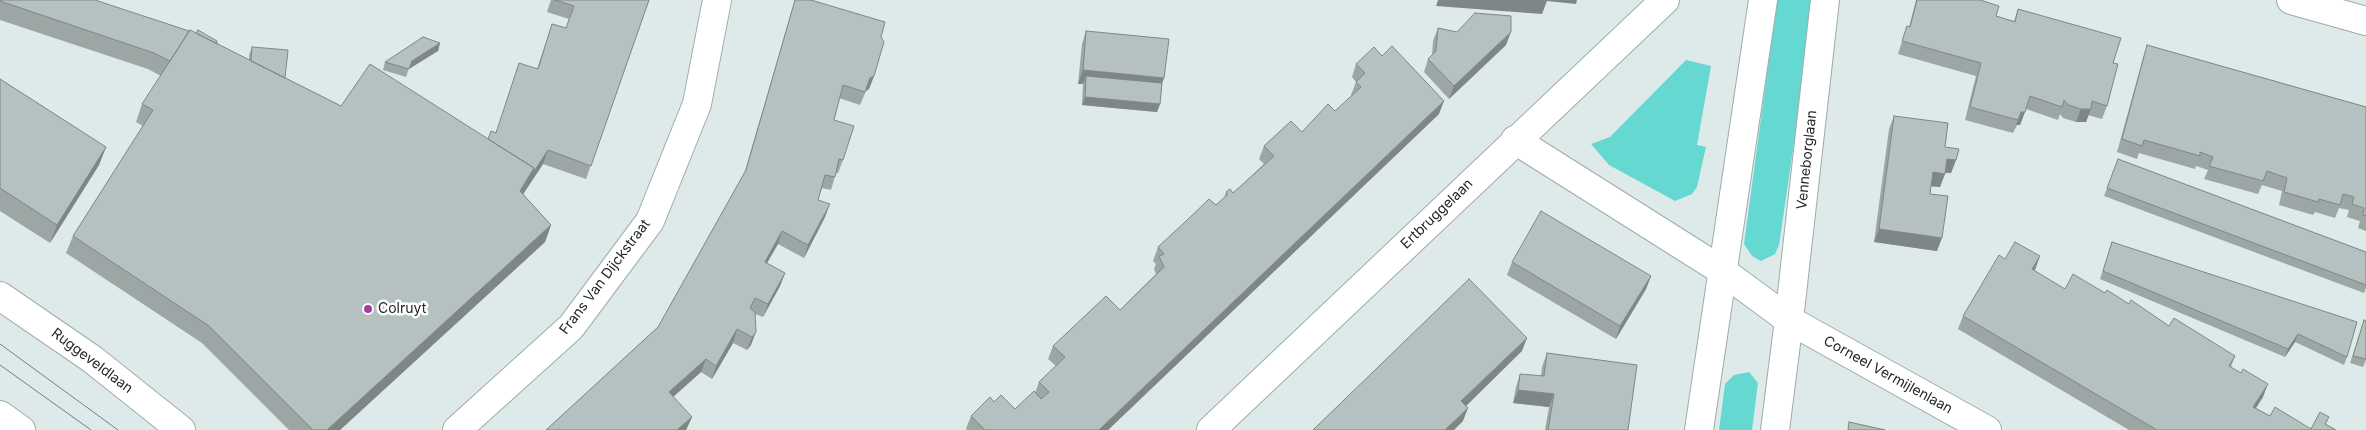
<!DOCTYPE html>
<style>
body{margin:0}
canvas{display:block;background:#ddeae9}
</style>
<canvas width="2366" height="430"></canvas>
<script>
const g = document.querySelector('canvas').getContext('2d');
g.lineJoin = 'round';
function paint(path, color) {
  g.fillStyle = color;
  g.fill(path, 'evenodd');
}
function toPath(rows) {
  const path = new Path2D();
  for (const r of rows) {
    path.moveTo(r[0], r[1]);
    for (let i = 2; i < r.length; i += 2) path.lineTo(r[i], r[i + 1]);
  }
  return path;
}
function trace(path, color, width, dash) {
  g.strokeStyle = color;
  g.lineWidth = width;
  g.lineCap = dash ? 'butt' : 'round';
  g.setLineDash(dash || []);
  g.stroke(path);
}
function label(font, color, halo, rows, align = 'center') {
  g.font = font + ' Inter,sans-serif';
  g.lineWidth = 5;
  g.setLineDash([]);
  g.textBaseline = 'middle';
  g.strokeStyle = halo;
  g.fillStyle = color;
  for (const [text, x, y, turn = 0] of rows) {
    g.save();
    g.translate(x, y);
    g.rotate((+turn || 0) * Math.PI / 180);
    g.textAlign = isNaN(turn) ? turn : align;
    if (halo) g.strokeText(text, 0, 0);
    g.fillText(text, 0, 0);
    g.restore();
  }
}
paint(toPath([
 [1777,0,1815,0,1779,245,1775,254,1761,261,1752,256,1744,244],
 [1686,60,1711,66,1697,145,1706,147,1697,187,1692,194,1675,201,1609,165,1591,144,1610,137],
 [1749,372,1758,383,1752,430,1719,430,1725,384,1734,375]
]), '#65d8d1');
const minor = toPath([
 [2291,0,2366,21],
 [1515,140,1721,270,1789,320,1987,430],
 [457,430,571,327,650,221,697,104,717,0],
 [1211,430,1665,0],
 [1699,430,1763,0],
 [1775,430,1789,320,1825,0]
]);
const tertiary = toPath([
 [0,296,92,359,181,430],
 [0,415,21,430]
]);
trace(minor, '#9facaa', 30);
trace(tertiary, '#9facaa', 30);
trace(minor, '#fff', 28);
trace(tertiary, '#fff', 28);
trace(toPath([
 [0,344,118,430],
 [0,365,91,430]
]), '#767f7e', 1);
paint(toPath([
 [0,0,217,44,249,60,249,55,252,47,285,78,341,106,488,139,495,133,537,69,552,24,566,28,569,19,547,12,551,0,649,0,586,179,543,164,523,194,551,225,545,242,340,430,289,430,202,343,66,253,73,236,143,126,136,122,142,104,161,76,148,69,0,20],
 [795,0,881,37,874,76,869,89,866,91,860,105,839,98,834,120,843,160,838,173,836,173,831,190,822,188,818,200,825,217,804,258,778,244,767,263,785,273,780,286,763,317,755,314,751,345,747,350,733,343,712,379,701,372,673,397,692,417,686,430,546,430,658,327,744,174],
 [1916,0,1980,0,1996,16,2014,21,2018,9,2113,63,2107,106,2102,119,2088,115,2086,122,2076,122,2063,118,2060,114,2058,120,2026,109,2020,125,2017,125,2013,133,1965,120,1976,76,1898,54,1907,26,1909,27],
 [1438,28,1506,45,1449,99,1424,72,1428,59,1432,55,1433,41],
 [1086,31,1164,78,1162,83,1160,104,1157,112,1082,105,1083,84,1078,84,1082,44],
 [440,43,438,51,409,68,406,77,383,70,385,62],
 [2147,45,2366,107,2366,231,2358,228,2360,221,2347,217,2349,210,2339,208,2335,218,2315,212,2313,215,2279,205,2282,191,2262,185,2258,194,2204,179,2208,170,2196,166,2195,169,2139,153,2137,159,2117,152,2143,58],
 [1356,64,1439,114,1108,430,967,430,966,429,971,416,994,402,1015,409,1035,393,1039,382,1056,366,1048,359,1053,346,1120,310,1156,274,1154,269,1156,264,1153,261,1158,247,1216,205,1224,198,1226,192,1233,193,1264,164,1259,159,1264,146,1302,132,1335,111,1352,96,1351,95,1356,82,1352,77],
 [0,79,106,147,99,165,50,243,0,211],
 [1894,116,1945,147,1956,160,1951,173,1945,173,1940,187,1931,186,1930,194,1937,251,1874,242,1889,129],
 [2118,159,2366,252,2366,288,2364,293,2104,196],
 [2112,242,2347,357,2344,365,2295,342,2285,357,2100,279],
 [2005,259,2035,271,2065,289,2105,293,2129,304,2169,326,2235,356,2231,367,2263,397,2256,408,2270,416,2311,429,2329,417,2326,424,2336,430,2129,430,1958,329,1963,316],
 [1512,262,1651,276,1646,289,1616,339,1507,275],
 [2364,320,2366,321,2366,360,2363,367,2350,363],
 [1547,353,1628,430,1545,430,1549,407,1513,403,1516,387,1520,374,1541,376,1542,367]
]), '#9ba6a5');
paint(toPath([
 [1438,0,1577,0,1576,4,1547,1,1542,14,1436,6],
 [1511,32,1506,45,1449,99,1454,86],
 [440,43,438,51,409,69,412,61],
 [1083,70,1164,78,1159,91,1086,76,1083,84,1078,84],
 [874,76,869,89,865,91,870,78],
 [1085,97,1160,104,1157,112,1082,105],
 [1444,101,1439,114,1108,430,1099,430],
 [2081,109,2091,109,2086,122,2076,122],
 [2021,112,2025,112,2020,125,2016,125],
 [106,147,99,165,50,243,57,225],
 [548,150,543,164,514,208,520,191,534,168],
 [1947,159,1956,160,1951,173,1942,172],
 [1933,172,1945,174,1940,187,1928,186],
 [830,204,825,217,804,258,808,245],
 [551,225,545,242,340,430,327,430],
 [1879,229,1942,238,1937,251,1874,242],
 [782,231,778,244,760,275,765,262],
 [2040,256,2035,270,2028,282,2032,269],
 [785,273,780,286,763,317,768,304],
 [1651,276,1646,289,1616,339,1620,326],
 [737,329,733,343,712,379,716,366],
 [756,332,751,345,747,350,752,337],
 [2298,334,2295,342,2285,357,2288,349],
 [1527,338,1522,351,1457,415,1461,401],
 [706,359,701,372,664,405,669,392],
 [2268,384,2263,397,2248,420,2253,407],
 [1518,390,1554,394,1549,407,1513,403],
 [1468,408,1463,421,1454,430,1445,430],
 [692,417,686,430,677,430]
]), '#7e8786');
const building = toPath([
 [0,0,95,0,189,31,170,61,154,53,0,1,0,0],
 [555,0,649,0,591,166,548,150,533,173,534,168,488,139,491,131,496,133,519,63,538,69,552,24,566,28,574,6,555,0],
 [795,0,811,0,885,22,881,37,884,42,874,76,870,78,865,92,843,85,834,120,854,126,843,160,839,159,835,177,825,175,818,200,830,204,808,245,782,231,765,262,785,273,768,304,755,298,750,308,755,312,756,332,752,337,737,329,716,366,706,359,669,392,692,417,677,430,546,430,658,327,746,170,795,0],
 [1530,0,1547,0,1547,1,1530,0],
 [1917,0,1980,0,1999,6,1996,16,2015,22,2018,9,2121,38,2113,63,2118,64,2107,106,2092,101,2091,109,2081,109,2068,105,2064,100,2062,107,2030,96,2025,112,2021,112,2018,120,1970,107,1981,63,1902,41,1907,26,1910,27,1917,0],
 [1475,13,1511,16,1511,32,1454,86,1428,59,1436,51,1438,28,1457,32,1475,13],
 [190,30,341,106,370,64,534,168,520,191,551,225,327,430,313,430,209,326,73,236,153,110,142,104,190,30],
 [198,30,217,41,217,44,196,33,198,30],
 [1086,31,1169,39,1164,78,1083,70,1086,31],
 [423,37,440,43,412,61,409,69,385,62,423,37],
 [2147,45,2366,107,2366,216,2363,215,2364,208,2352,204,2354,197,2343,194,2340,205,2319,199,2318,202,2284,192,2287,178,2267,171,2263,181,2209,166,2213,157,2200,152,2200,156,2144,140,2142,146,2122,139,2147,45],
 [1392,46,1444,101,1099,430,985,430,971,416,990,397,994,402,1001,395,1015,409,1034,391,1041,399,1049,392,1039,382,1065,357,1053,346,1106,296,1120,310,1164,267,1159,256,1164,254,1158,247,1185,222,1209,199,1216,205,1228,194,1226,192,1230,189,1233,193,1274,156,1264,146,1291,121,1302,132,1328,104,1335,111,1361,87,1356,82,1365,73,1356,64,1374,47,1382,56,1392,46],
 [252,47,288,50,285,78,251,61,252,47],
 [1086,76,1162,83,1160,104,1085,97,1086,76],
 [0,79,106,147,57,225,0,188,0,79],
 [1894,116,1948,123,1945,147,1959,149,1956,160,1947,159,1945,174,1933,172,1930,194,1948,196,1942,238,1879,229,1894,116],
 [2118,159,2366,252,2366,285,2107,188,2118,159],
 [1541,211,1651,276,1620,326,1512,262,1541,211],
 [2015,242,2040,256,2032,269,2065,289,2073,274,2105,293,2107,290,2129,304,2131,300,2169,326,2174,318,2235,356,2229,366,2241,373,2243,369,2268,384,2253,407,2270,416,2275,407,2311,429,2320,412,2329,417,2325,424,2336,430,2157,430,1963,316,1999,255,2005,259,2015,242],
 [2112,242,2357,322,2347,357,2298,334,2288,349,2103,271,2112,242],
 [1469,279,1527,338,1461,401,1468,408,1445,430,1313,430,1469,279],
 [2364,320,2366,321,2366,359,2353,356,2364,320],
 [1547,353,1637,365,1628,430,1548,430,1554,394,1518,390,1520,374,1544,376,1547,353],
 [1849,422,1885,430,1848,430,1849,422]
]);
paint(building, '#b4c1c0');
trace(building, '#7e8786', 1);
for (const [x, y, r, color] of [
 [368,309,5,"#a93d9e"]
]) {
  const dot = new Path2D();
  dot.arc(x, y, r, 0, 2 * Math.PI);
  g.fillStyle = color;
  g.fill(dot);
  trace(dot, '#fff', 2);
}
label('14px', '#232828', '#fff', [
 ["Venneborglaan",1807,160,-84],
 ["Ertbruggelaan",1437,214,-44],
 ["Frans Van Dijckstraat",605,277,-53],
 ["Ruggeveldlaan",92,361,37],
 ["Corneel Vermijlenlaan",1888,375,29]
]);
label('14px', '#232828', '#fff', [
 ["Colruyt",378,309]
], 'left');
</script>
